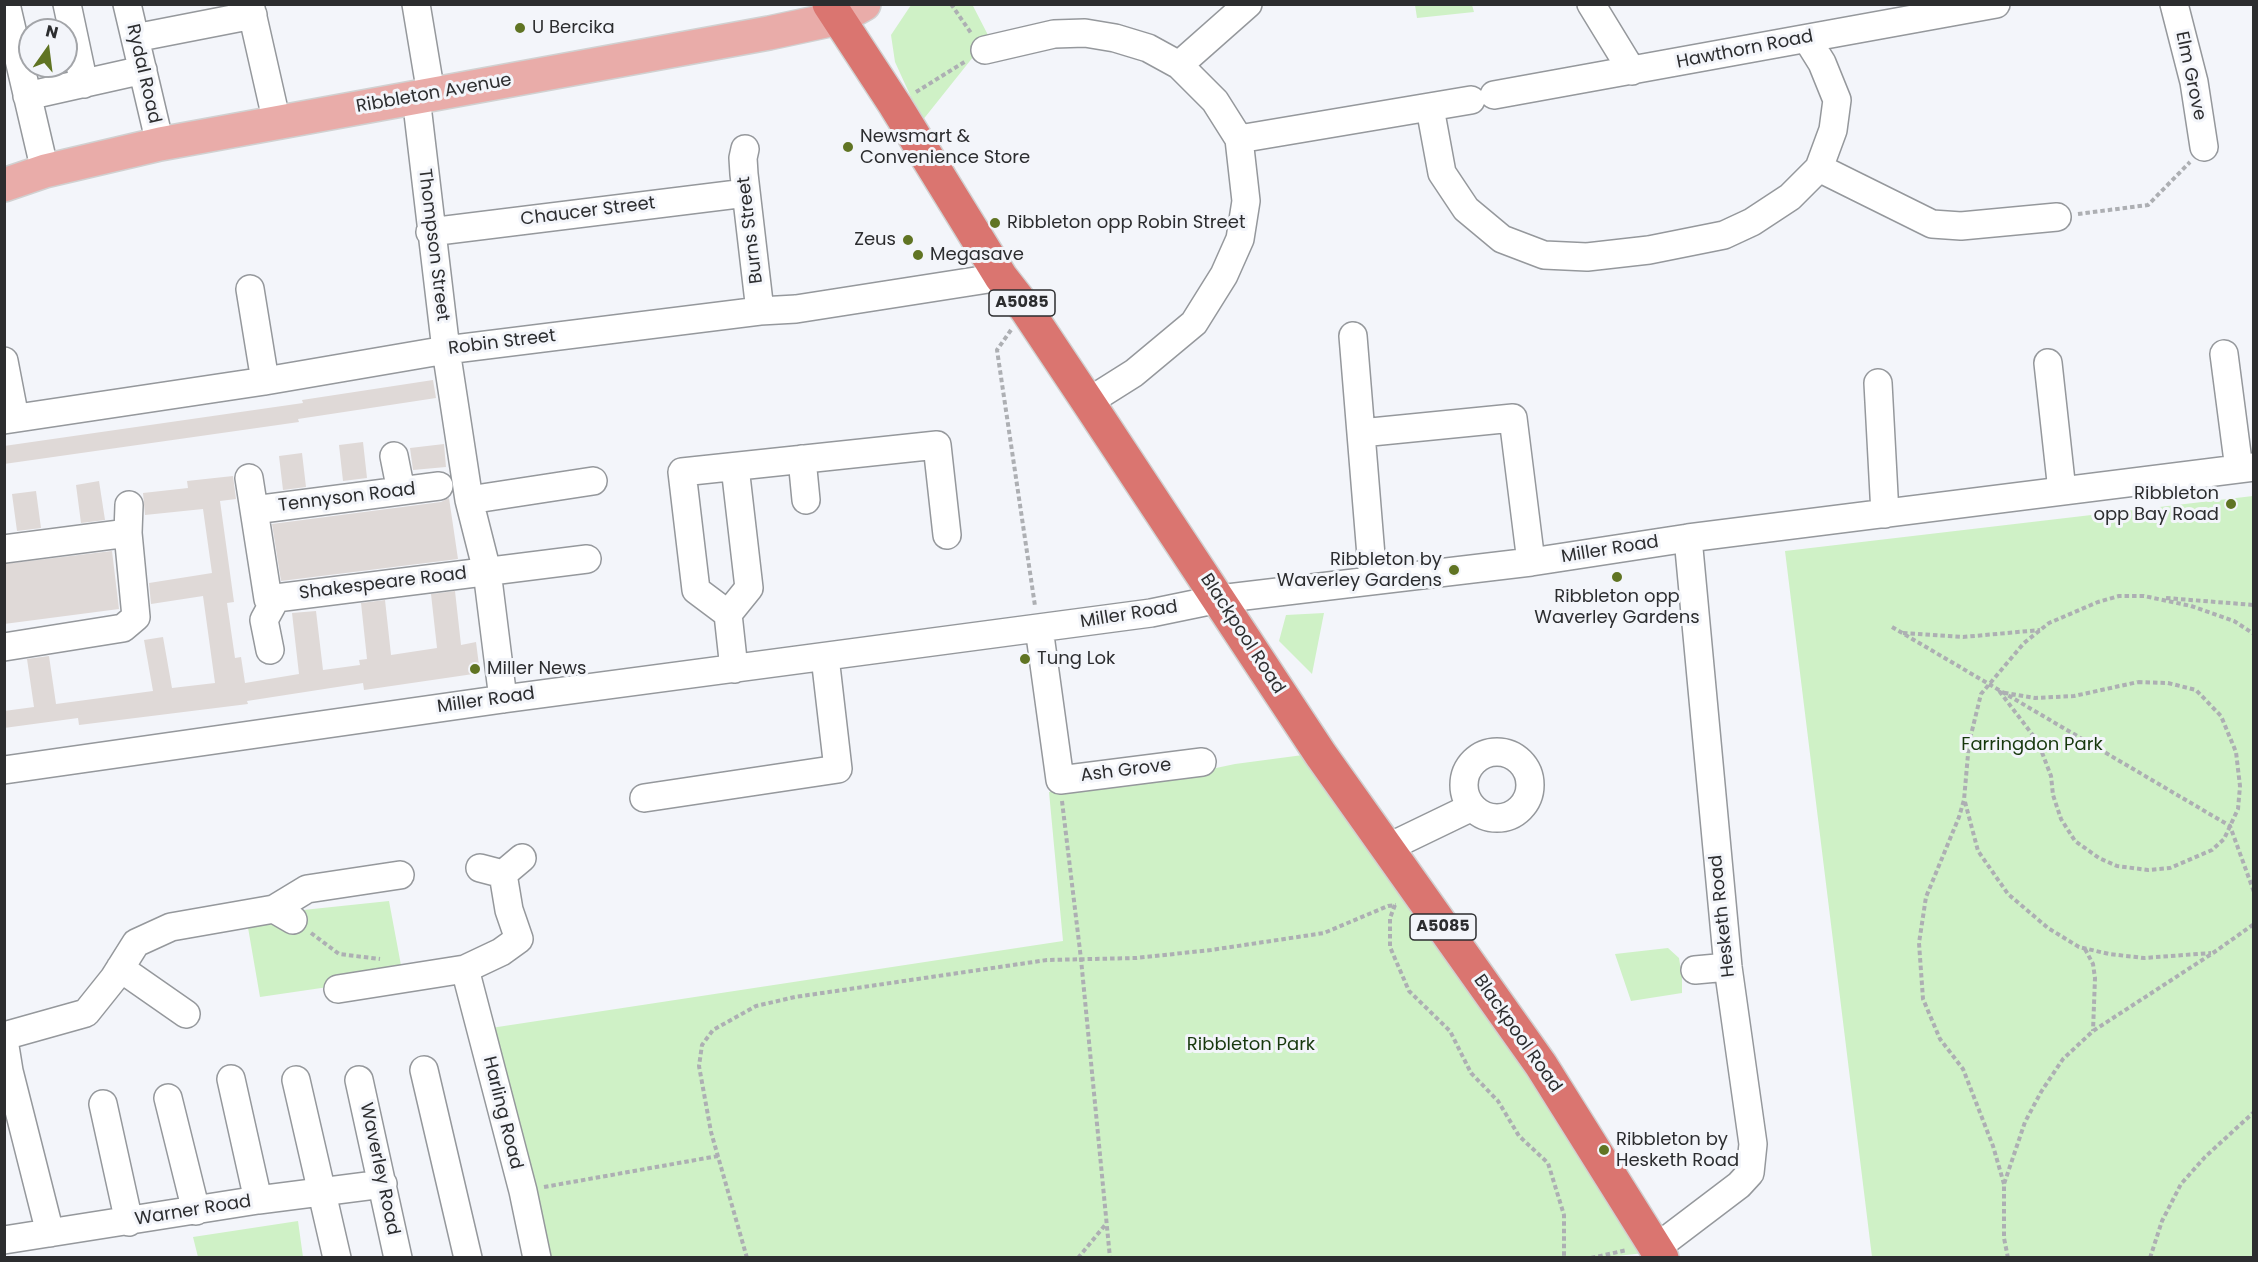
<!DOCTYPE html>
<style>
body{margin:0}
#map{position:relative;width:2258px;height:1262px;overflow:hidden;background:#f3f5fa;font-family:Poppins,sans-serif}
canvas{display:block}
.frame{position:absolute;inset:0;border:6px solid #2c2d2f;pointer-events:none}
.north{position:absolute;left:18px;top:18px;width:60px;height:60px;box-sizing:border-box;background:#f3f5fa;border:2px solid #a3a5a9;border-radius:50%;rotate:14deg;font-size:16px;font-weight:700;line-height:24px;text-align:center;color:#2c2d2f}
.north::after{content:'';display:block;margin:auto;width:21px;height:27px;background:#607423;clip-path:polygon(50% 0,100% 100%,50% 72%,0 100%)}
</style>
<div id="map">
<canvas width="2258" height="1262"></canvas>
<div class="frame"></div>
<div class="north">N</div>
</div>
<script>
const g = document.querySelector('canvas').getContext('2d');
g.lineJoin = 'round';
function paint(path, color) {
  g.fillStyle = color;
  g.fill(path, 'evenodd');
}
function toPath(rows) {
  const path = new Path2D();
  for (const r of rows) {
    if (r.length === 3) {
      path.moveTo(r[0] + r[2], r[1]);
      path.arc(r[0], r[1], r[2], 0, 2 * Math.PI);
      continue;
    }
    path.moveTo(r[0], r[1]);
    for (let i = 2; i < r.length; i += 2) path.lineTo(r[i], r[i + 1]);
  }
  return path;
}
function trace(path, color, width, dash) {
  g.strokeStyle = color;
  g.lineWidth = width;
  g.lineCap = dash ? 'butt' : 'round';
  g.setLineDash(dash || []);
  g.stroke(path);
}
function label(font, color, halo, rows, align = 'center') {
  g.font = font + ' Poppins,sans-serif';
  g.lineWidth = 6;
  g.setLineDash([]);
  g.textBaseline = 'middle';
  g.strokeStyle = halo;
  g.fillStyle = color;
  for (const [text, x, y, turn = 0] of rows) {
    g.save();
    g.translate(x, y);
    g.rotate((+turn || 0) * Math.PI / 180);
    g.textAlign = isNaN(turn) ? turn : align;
    if (halo) g.strokeText(text, 0, 0);
    g.fillText(text, 0, 0);
    g.restore();
  }
}
paint(toPath([
 [972,4,989,37,922,121,895,62,891,35,911,5],
 [1415,5,1472,5,1474,12,1417,18],
 [2253,496,2253,1257,1872,1257,1785,551],
 [1324,613,1312,674,1279,641,1286,615],
 [1303,755,1611,1192,1645,1253,1597,1258,543,1257,491,1028,1063,941,1049,792,1164,779,1235,764],
 [389,901,403,976,260,997,246,916],
 [1668,948,1679,958,1682,977,1682,993,1631,1001,1615,954],
 [298,1221,303,1257,198,1257,193,1237]
]), '#cff1c6');
paint(toPath([
 [433,380,436,398,298,419,299,422,4,464,4,446,303,403,302,400],
 [363,442,367,478,343,481,339,445],
 [444,444,446,467,413,470,410,448],
 [302,453,306,487,283,490,279,456],
 [233,476,236,499,220,501,234,602,227,603,235,658,241,657,245,683,299,674,292,613,316,611,323,670,360,665,359,660,367,659,361,603,385,600,391,655,437,648,431,594,455,591,461,645,476,642,480,673,364,690,363,683,247,701,248,704,79,725,78,718,4,728,4,711,34,707,27,659,49,656,56,704,153,691,144,640,163,637,172,688,215,683,203,596,151,604,149,583,212,573,203,509,145,515,143,493,188,488,187,481],
 [99,481,105,520,81,523,76,485],
 [36,491,41,528,17,531,12,494],
 [449,498,458,559,281,581,272,524,441,502],
 [112,551,119,609,4,624,4,564]
]), '#dfd9d7');
const minor = toPath([
 [6,4,45,171],
 [67,4,84,84],
 [127,4,160,144],
 [250,4,277,123],
 [416,4,431,94],
 [1591,4,1632,71],
 [2174,4,2194,82,2204,147],
 [135,38,253,15],
 [985,50,1054,34,1085,33,1115,38,1148,48,1179,65,1215,101,1239,139,1246,201,1240,239,1224,275,1194,323,1134,373,1088,402],
 [1179,65,1248,4],
 [1494,95,1996,4],
 [27,96,143,70],
 [416,97,446,350,469,500,487,571,503,699],
 [1430,108,1442,173,1466,209,1502,239,1544,255,1587,257,1649,250,1724,235,1752,222,1790,197,1819,168,1833,130,1837,100,1822,63,1807,39],
 [1239,139,1471,100],
 [745,149,743,158,744,174,760,311],
 [1819,168,1932,224,1961,226,2057,217],
 [430,232,746,193],
 [250,289,265,381],
 [1353,336,1373,580],
 [2224,354,2239,469],
 [4,361,15,418],
 [2048,363,2062,491],
 [1878,383,1885,514],
 [4,420,265,381,446,350,760,311,796,309,1001,277],
 [1361,433,1513,418,1531,562],
 [394,456,401,491],
 [802,459,806,500],
 [249,478,268,599,587,559],
 [469,500,593,481],
 [254,510,439,486],
 [4,549,128,533],
 [728,614,696,590,682,472,937,445,947,535],
 [1039,628,1060,780,1202,762],
 [4,647,123,628,136,617,128,533,129,505],
 [270,650,264,620,276,598],
 [734,669,728,614,749,588,735,467],
 [1497,785,33],
 [4,770,503,699,1151,613,1219,599,1531,562,1688,538,2254,467],
 [644,798,838,769,825,657],
 [1387,848,1472,807],
 [480,868,503,874,522,858],
 [274,909,307,889,400,875],
 [120,968,186,1014],
 [465,969,501,952,519,939,509,910,503,874],
 [1695,970,1728,967],
 [338,989,465,969,523,1191,537,1258],
 [4,1036,86,1013,114,978,136,943,171,927,274,909,293,920],
 [4,1040,9,1071,50,1233],
 [424,1070,468,1258],
 [231,1079,258,1200],
 [296,1080,337,1258],
 [359,1080,398,1258],
 [168,1098,196,1211],
 [103,1104,129,1222],
 [4,1240,258,1200,383,1184],
 [1656,1248,1739,1185,1750,1173,1753,1144,1728,967,1688,538]
]);
const major = toPath([
 [4,185,45,171,160,144,769,33,839,18,864,4]
]);
const highway = toPath([
 [829,4,895,105,1001,277,1026,309,1088,402,1321,755,1541,1065,1662,1258]
]);
trace(minor, '#95989c', 30);
trace(major, '#d1d1d1', 36);
trace(highway, '#d1d1d1', 36);
trace(toPath([
 [951,4,971,33],
 [916,92,966,61],
 [2078,214,2148,205,2190,162],
 [1011,330,997,350,1035,606],
 [2166,598,2254,605],
 [1892,627,2230,826,2254,892],
 [1903,633,1963,637,2040,630],
 [2138,682,2168,683,2196,690,2221,716,2236,752,2240,786,2238,809,2224,839,2212,850,2170,868,2148,870,2117,866,2099,858,2075,841,2061,819,2053,795,2051,776,2038,742,2000,692,2035,698,2074,696,2138,682],
 [1062,801,1081,959,1110,1258],
 [1965,802,1978,851,2008,894,2048,928,2079,947,2109,954,2144,958,2211,953],
 [1395,905,1390,918,1390,947,1409,991,1450,1031,1471,1073,1498,1101,1519,1136,1548,1163,1564,1215,1564,1258],
 [311,933,339,954,380,959],
 [2085,949,2093,964,2095,978,2093,1031],
 [2004,1184,1993,1146,1963,1069,1940,1039,1923,999,1919,943,1926,897,1959,817,1964,800,1969,743,1981,694,2024,643,2049,623,2098,602,2119,596,2144,596,2191,606,2234,621,2254,634],
 [544,1187,718,1156],
 [747,1258,711,1132,699,1066,702,1045,713,1030,756,1006,795,997,1047,960,1136,958,1211,950,1324,933,1388,906,1396,905],
 [1078,1258,1106,1224],
 [1591,1258,1627,1250],
 [2008,1258,2004,1238,2004,1184,2025,1122,2041,1092,2063,1059,2093,1031,2213,953,2254,924],
 [2150,1258,2162,1221,2181,1184,2205,1157,2254,1112]
]), '#adafb3', 4, [4.5, 3]);
trace(minor, '#fff', 27);
trace(major, '#e9aca9', 33);
trace(highway, '#da7570', 33);
for (const [x, y, r, color] of [
 [520,28,6,"#607423"],
 [848,147,6,"#607423"],
 [995,223,6,"#607423"],
 [908,240,6,"#607423"],
 [918,255,6,"#607423"],
 [2231,504,6,"#607423"],
 [1454,570,6,"#607423"],
 [1617,577,6,"#607423"],
 [1025,659,6,"#607423"],
 [475,669,6,"#607423"],
 [1604,1150,6,"#607423"]
]) {
  const dot = new Path2D();
  dot.arc(x, y, r, 0, 2 * Math.PI);
  g.fillStyle = color;
  g.fill(dot);
  trace(dot, '#f3f5fa', 2);
}
for (const [x, y, w] of [
 [1022,303,66],
 [1443,927,66]
]) {
  const box = new Path2D();
  box.roundRect(x - w / 2, y - 13, w, 26, 4.5);
  g.fillStyle = '#f3f5fa';
  g.fill(box);
  trace(box, '#2c2d2f', 1.5);
}
label('bold 16px', '#2c2d2f', null, [
 ["A5085",1022,303],
 ["A5085",1443,927]
]);
label('18px', '#2c2d2f', '#f3f5fa', [
 ["U Bercika",532,28],
 ["Newsmart &",860,137],
 ["Convenience Store",860,158],
 ["Ribbleton opp Robin Street",1007,223],
 ["Zeus",896,240,"right"],
 ["Megasave",930,255],
 ["Ribbleton",2219,494,"right"],
 ["opp Bay Road",2219,515,"right"],
 ["Ribbleton by",1442,560,"right"],
 ["Waverley Gardens",1442,581,"right"],
 ["Ribbleton opp",1617,597,"center"],
 ["Waverley Gardens",1617,618,"center"],
 ["Tung Lok",1037,659],
 ["Miller News",487,669],
 ["Ribbleton by",1616,1140],
 ["Hesketh Road",1616,1161]
], 'left');
label('18px', '#2c2d2f', '#f3f5fa', [
 ["Hawthorn Road",1745,50,-11],
 ["Rydal Road",143,74,77],
 ["Elm Grove",2190,76,78],
 ["Ribbleton Avenue",434,94,-10],
 ["Chaucer Street",588,212,-7],
 ["Burns Street",751,230,-97],
 ["Thompson Street",433,245,83],
 ["Robin Street",502,343,-7],
 ["Tennyson Road",347,498,-7],
 ["Miller Road",1610,550,-9],
 ["Shakespeare Road",383,584,-7],
 ["Miller Road",1129,615,-9],
 ["Blackpool Road",1242,634,57],
 ["Miller Road",486,701,-8],
 ["Ash Grove",1126,771,-7],
 ["Hesketh Road",1723,916,-96],
 ["Blackpool Road",1517,1034,55],
 ["Harling Road",502,1113,76],
 ["Waverley Road",379,1169,78],
 ["Warner Road",193,1211,-9]
]);
label('18px', '#17380d', '#f3f5fa', [
 ["Farringdon Park",2032,745],
 ["Ribbleton Park",1251,1045]
]);
</script>
